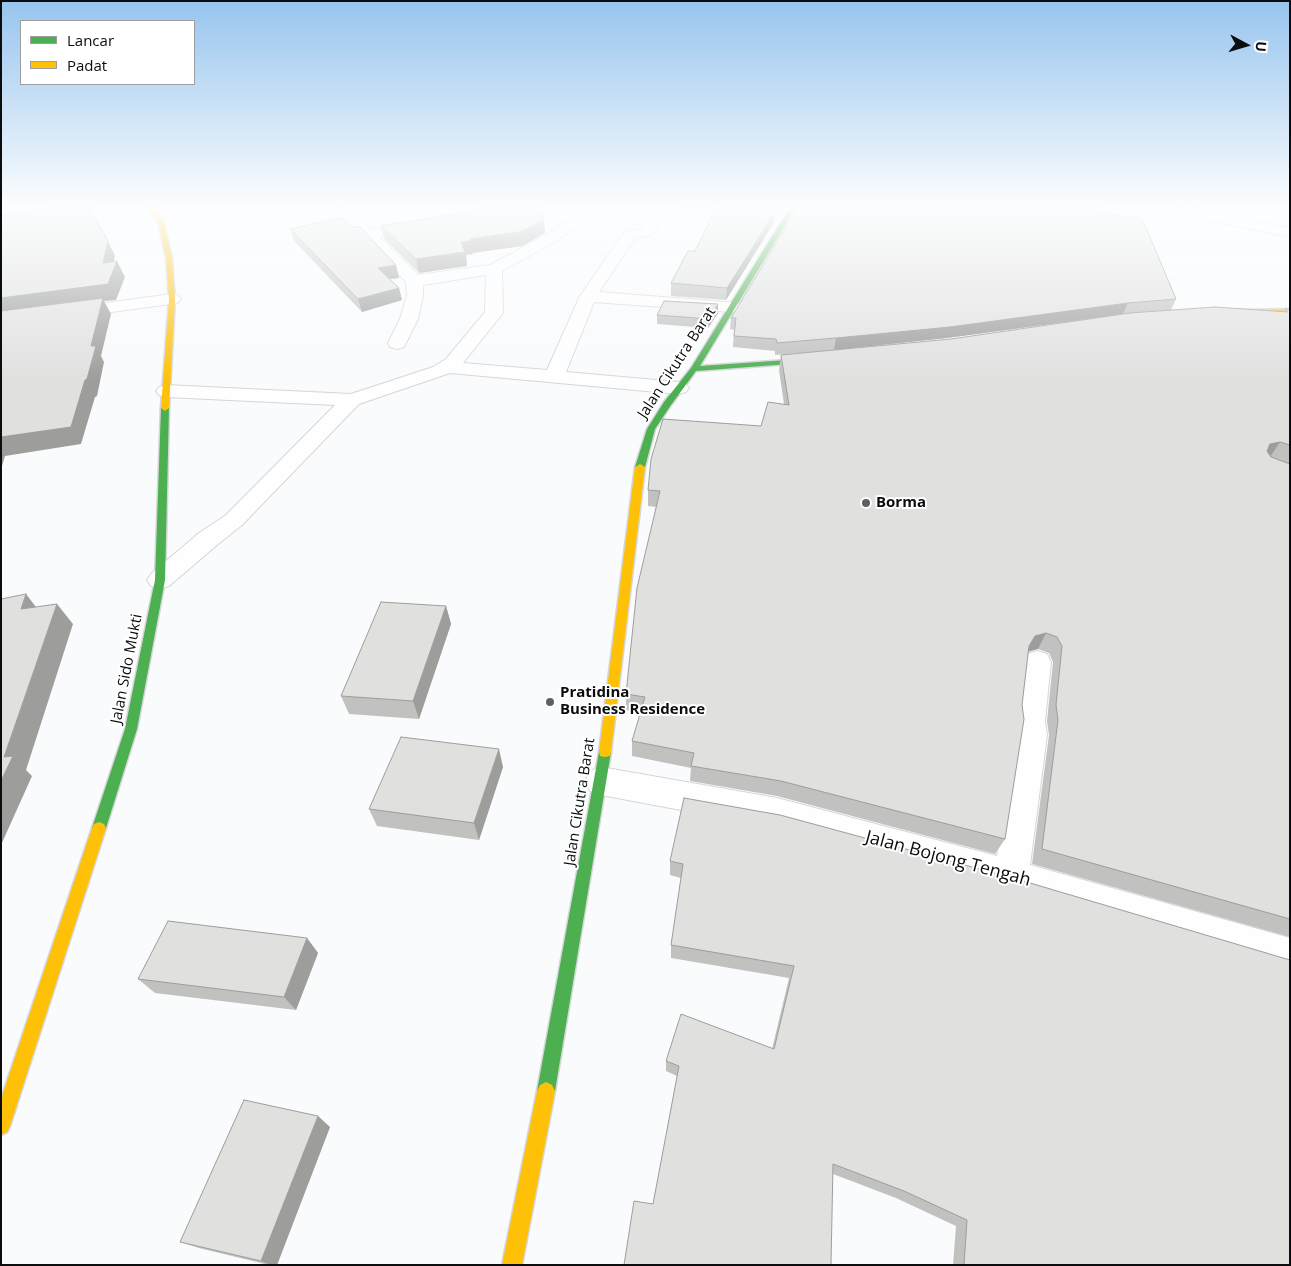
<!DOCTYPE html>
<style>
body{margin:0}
#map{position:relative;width:1291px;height:1266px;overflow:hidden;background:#f9fbfd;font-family:"Open Sans",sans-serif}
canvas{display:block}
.frame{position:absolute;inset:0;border:2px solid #0a0c0e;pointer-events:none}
.legend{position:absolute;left:20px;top:20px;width:175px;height:65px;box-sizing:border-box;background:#fff;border:1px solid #9d9e9f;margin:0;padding:6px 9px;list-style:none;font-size:15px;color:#0a0c0e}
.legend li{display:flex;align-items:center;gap:10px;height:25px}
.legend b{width:25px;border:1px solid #9d9e9f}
.north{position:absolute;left:1221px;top:20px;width:50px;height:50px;-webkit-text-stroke:4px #fff;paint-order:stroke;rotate:96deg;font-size:14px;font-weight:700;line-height:20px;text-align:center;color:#0a0c0e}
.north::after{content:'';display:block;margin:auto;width:18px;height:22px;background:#0a0c0e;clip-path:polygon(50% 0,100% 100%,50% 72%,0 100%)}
</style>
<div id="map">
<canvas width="1291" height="1266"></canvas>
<div class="frame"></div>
<ul class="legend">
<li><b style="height:6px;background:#4caf50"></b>Lancar</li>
<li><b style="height:6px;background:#ffc107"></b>Padat</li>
</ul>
<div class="north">U</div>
</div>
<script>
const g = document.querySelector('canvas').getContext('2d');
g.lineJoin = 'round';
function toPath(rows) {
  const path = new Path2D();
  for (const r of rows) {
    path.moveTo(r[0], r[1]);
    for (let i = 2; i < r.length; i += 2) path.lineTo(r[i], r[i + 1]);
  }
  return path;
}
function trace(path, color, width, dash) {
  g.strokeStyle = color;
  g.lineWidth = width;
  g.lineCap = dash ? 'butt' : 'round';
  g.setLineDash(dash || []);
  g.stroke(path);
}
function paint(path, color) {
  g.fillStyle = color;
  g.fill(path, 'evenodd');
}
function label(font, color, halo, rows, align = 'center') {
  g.font = font + ' "Open Sans",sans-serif';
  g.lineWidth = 4;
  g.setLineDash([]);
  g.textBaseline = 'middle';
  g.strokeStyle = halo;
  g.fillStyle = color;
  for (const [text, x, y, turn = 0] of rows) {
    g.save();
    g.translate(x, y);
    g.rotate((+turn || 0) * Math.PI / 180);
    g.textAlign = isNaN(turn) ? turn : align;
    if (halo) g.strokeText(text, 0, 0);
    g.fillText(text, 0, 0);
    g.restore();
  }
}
const street = toPath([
 [323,204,339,204,372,230,473,213,464,204,479,204,489,212,491,215,489,218,484,219,380,238,418,275,490,265,546,235,568,220,578,220,580,223,578,226,556,241,502,271,503,313,463,363,547,370,580,296,625,231,641,229,656,206,661,205,787,215,792,216,794,219,792,222,787,223,665,214,651,236,635,238,599,292,738,303,741,307,738,311,732,312,594,302,566,372,679,382,686,384,689,388,686,392,679,394,450,373,359,404,242,525,217,545,169,586,160,589,151,586,147,580,151,574,199,533,226,515,335,405,166,397,159,395,156,391,159,387,166,385,351,394,433,367,446,359,485,312,486,275,423,285,423,296,418,319,404,347,397,349,390,347,388,343,400,319,407,296,406,282,364,238,323,204],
 [533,204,561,205,559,208,554,209,506,216,501,215,499,212,501,209,506,208,533,204],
 [1174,204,1191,204,1204,212,1290,228,1290,237,1195,218,1174,204],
 [172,294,178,295,181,299,178,303,1,327,1,317,172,294],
 [1037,651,1047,654,1051,662,1045,721,1047,735,1030,865,1290,938,1290,976,1011,892,777,828,601,795,590,791,585,781,590,771,601,767,777,798,997,856,1017,735,1015,721,1023,662,1027,654,1037,651]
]);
const fast = toPath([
 [792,204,798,204,700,366,816,358,820,360,816,362,696,371,671,405,655,429,645,467,643,469,637,469,635,467,647,429,664,402,691,368,792,204],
 [165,405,169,408,165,580,137,729,106,828,104,832,99,834,94,832,92,828,125,729,155,580,161,408,165,405],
 [605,747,610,748,611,752,555,1091,552,1097,546,1100,540,1097,537,1091,599,752,600,748,605,747]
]);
const slow = toPath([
 [146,204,152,204,164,223,172,258,175,299,169,408,165,411,161,408,169,299,166,258,158,223,146,204],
 [1290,309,1290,313,1241,314,1237,312,1241,310,1290,309],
 [640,464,645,467,611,752,610,756,605,757,600,756,599,752,635,467,640,464],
 [99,822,104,824,106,828,10,1126,7,1132,1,1135,1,1099,92,828,94,824,99,822],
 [546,1082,552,1085,555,1091,522,1265,502,1265,537,1091,540,1085,546,1082]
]);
trace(street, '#d5d6d8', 2);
trace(fast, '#d5d6d8', 3);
trace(slow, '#d5d6d8', 3);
paint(street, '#fefeff');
paint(fast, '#4caf50');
paint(slow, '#ffc107');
paint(toPath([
 [721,204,786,204,780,213,721,208],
 [800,204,1102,204,1099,213,1176,299,1171,310,1283,312,1285,309,1290,309,1290,937,1032,864,1049,735,1047,721,1053,662,1049,653,1038,649,1028,652,1005,839,995,854,777,796,690,781,691,768,632,756,632,741,641,712,626,710,626,694,656,507,648,506,648,490,761,426,784,404,779,370,781,355,828,351,775,355,775,351,733,347,734,330,730,329,731,318],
 [1126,314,951,339,840,349,947,338],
 [518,207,545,233,522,246,472,253,473,254,466,255,467,266,419,273,384,239,381,226],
 [775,212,773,224,726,300,671,296,671,283,695,251],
 [351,227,396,265,399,278,390,279,399,288,402,300,362,312,294,241,290,229],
 [718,313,708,328,657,324,657,315],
 [446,606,451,624,419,719,349,714,341,696],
 [503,767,479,840,377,826,369,809],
 [670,861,1290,960,1290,1265,953,1265,956,1226,896,1198,833,1174,653,1204,677,1076,666,1071,666,1061,772,1049,789,978,671,958,671,945,681,878,670,875],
 [307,938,318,953,296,1010,155,993,138,979],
 [330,1127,277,1265,269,1265,199,1248,180,1242]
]), '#c1c1c0');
paint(toPath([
 [781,204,786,204,780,213],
 [775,212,773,224,726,300,727,288],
 [544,220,545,233,522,246,472,253,473,254,466,255,467,266,419,273,416,259,470,239],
 [108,241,115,256,110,278,103,263],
 [117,261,125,277,116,300,104,301,111,314,101,356,104,362,97,396,95,397,81,444,5,456,1,469,1,298],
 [396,265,399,278,381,280,378,268],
 [399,288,402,300,362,312,358,299],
 [1128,303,1123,314,947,338,834,350,836,338],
 [718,304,718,313,708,328,709,319],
 [1280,442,1270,457,1259,460,1270,444],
 [26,594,42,615,21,609],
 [57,604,73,624,26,770,32,776,1,845,1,781,4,757],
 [446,606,451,624,419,719,413,701],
 [1046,633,1038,649,1026,652,1021,662,1035,636],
 [499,749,503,767,479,840,474,823],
 [307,938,318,953,296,1010,284,997],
 [318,1116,330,1127,277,1265,271,1265,261,1261]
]), '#9d9d9c');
const building = toPath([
 [51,204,87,204,108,241,103,263,117,261,108,284,1,298,1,216,53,207,51,204],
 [515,204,517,204,518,207,542,205,544,220,520,232,470,239,471,241,461,242,465,252,416,259,381,226,515,204],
 [800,204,813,204,817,208,816,204,1102,204,1098,213,1142,218,1176,299,1128,303,950,327,836,338,777,343,776,339,734,336,736,318,731,318,800,204],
 [716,208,775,212,727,288,671,283,688,251,695,251,716,208],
 [343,218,351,227,360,227,396,265,378,268,399,288,358,299,290,229,343,218],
 [103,298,91,346,96,346,87,379,85,380,71,427,1,437,1,311,103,298],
 [664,301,718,304,709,319,657,315,664,301],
 [1215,307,1288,312,1285,309,1290,309,1290,445,1280,442,1270,444,1267,451,1271,457,1290,464,1290,919,1042,849,1058,720,1056,705,1062,646,1057,637,1046,633,1035,636,1029,646,1022,705,1024,719,1005,839,781,781,691,766,694,753,632,741,645,697,626,694,637,588,660,491,648,490,651,459,663,419,761,426,768,402,789,405,781,355,951,339,1130,313,1215,307],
 [26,594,21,609,57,604,4,757,13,756,1,781,1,599,26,594],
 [381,602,446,606,413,701,341,696,381,602],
 [401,737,499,749,474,823,369,809,401,737],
 [684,798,780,815,1020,880,1290,960,1290,1265,964,1265,967,1220,904,1191,833,1164,831,1265,624,1265,634,1201,653,1204,679,1066,666,1061,681,1014,774,1049,794,966,671,945,683,864,670,861,684,798],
 [168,921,307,938,284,997,138,979,168,921],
 [244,1100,318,1116,261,1261,180,1242,244,1100]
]);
paint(building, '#e0e0df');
trace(building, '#9d9d9c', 1);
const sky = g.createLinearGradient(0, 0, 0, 381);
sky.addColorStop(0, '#97c4ee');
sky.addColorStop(0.54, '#fcfdfe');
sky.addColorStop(1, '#fcfdfe00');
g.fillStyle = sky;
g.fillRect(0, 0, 1291, 381);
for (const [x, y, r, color] of [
 [866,503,5,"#5e6062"],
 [550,702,5,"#5e6062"]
]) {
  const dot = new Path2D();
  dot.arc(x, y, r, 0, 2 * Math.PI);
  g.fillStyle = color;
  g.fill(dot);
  trace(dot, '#fff', 2);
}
label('15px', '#0a0c0e', '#fff', [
 ["Jalan Cikutra Barat",677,363,-57],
 ["Jalan Sido Mukti",127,669,-79],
 ["Jalan Cikutra Barat",580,802,-81]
]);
label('bold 15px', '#0a0c0e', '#fff', [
 ["Borma",876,503],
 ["Pratidina",560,693],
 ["Business Residence",560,710]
], 'left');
label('18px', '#0a0c0e', '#fff', [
 ["Jalan Bojong Tengah",948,859,15]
]);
</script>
